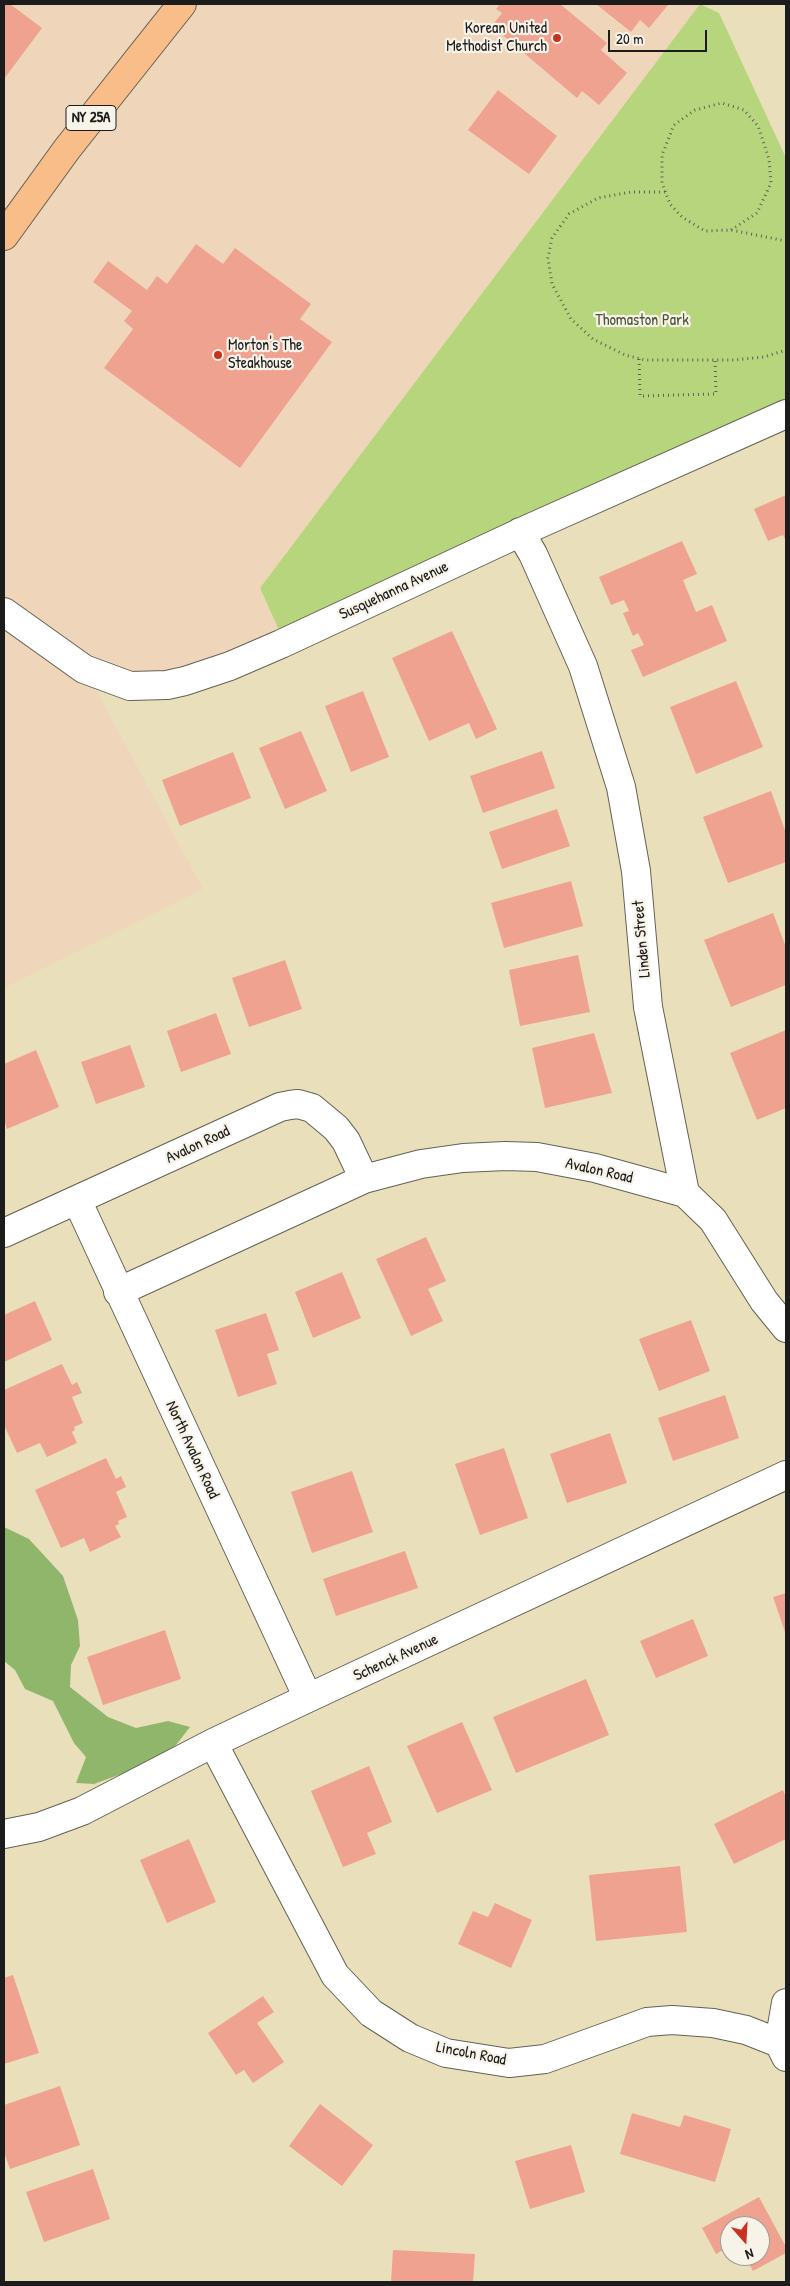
<!DOCTYPE html>
<style>
body{margin:0}
#map{position:relative;width:790px;height:2286px;overflow:hidden;background:#e9e0bb;font-family:"Patrick Hand",sans-serif}
canvas{display:block}
.frame{position:absolute;inset:0;border:5px solid #1c1c1c;pointer-events:none}
.north{position:absolute;left:720px;top:2216px;width:50px;height:50px;box-sizing:border-box;background:#f7f3e8;border:1px solid #9f9d96;border-radius:50%;rotate:161deg;font-size:14px;font-weight:700;line-height:20px;text-align:center;color:#1c1c1c}
.north::after{content:'';display:block;margin:auto;width:18px;height:22px;background:#c8321e;clip-path:polygon(50% 0,100% 100%,50% 72%,0 100%)}
.scale{position:absolute;left:608px;top:30px;width:99px;height:22px;box-sizing:border-box;border:2px solid #1c1c1c;border-top:0;padding-left:6px;font-size:15px;line-height:18px;white-space:nowrap;color:#1c1c1c;-webkit-text-stroke:4px #f7f3e8;paint-order:stroke}
</style>
<div id="map">
<canvas width="790" height="2286"></canvas>
<div class="frame"></div>
<div class="north">N</div>
<div class="scale">20 m</div>
</div>
<script>
const g = document.querySelector('canvas').getContext('2d');
g.lineJoin = 'round';
function paint(path, color) {
  g.fillStyle = color;
  g.fill(path, 'evenodd');
}
function toPath(rows) {
  const path = new Path2D();
  for (const r of rows) {
    path.moveTo(r[0], r[1]);
    for (let i = 2; i < r.length; i += 2) path.lineTo(r[i], r[i + 1]);
  }
  return path;
}
function trace(path, color, width, dash) {
  g.strokeStyle = color;
  g.lineWidth = width;
  g.lineCap = dash ? 'butt' : 'round';
  g.setLineDash(dash || []);
  g.stroke(path);
}
function label(font, color, halo, rows, align = 'center') {
  g.font = font + ' "Patrick Hand",sans-serif';
  g.lineWidth = 4.5;
  g.setLineDash([]);
  g.textBaseline = 'middle';
  g.strokeStyle = halo;
  g.fillStyle = color;
  for (const [text, x, y, turn = 0] of rows) {
    g.save();
    g.translate(x, y);
    g.rotate((+turn || 0) * Math.PI / 180);
    g.textAlign = isNaN(turn) ? turn : align;
    if (halo) g.strokeText(text, 0, 0);
    g.fillText(text, 0, 0);
    g.restore();
  }
}
paint(toPath([
 [4,4,700,4,260,588,284,641,173,685,85,669,203,889,4,988]
]), '#efd6bb');
paint(toPath([
 [700,4,719,13,786,158,786,414,284,641,260,588]
]), '#b6d57c');
paint(toPath([
 [4,1527,29,1539,63,1576,78,1620,80,1646,71,1665,70,1687,108,1717,136,1728,168,1721,190,1727,176,1745,151,1763,94,1784,76,1783,86,1757,74,1743,53,1701,25,1689,15,1670,4,1661]
]), '#90b66c');
paint(toPath([
 [4,4,10,4,42,28,4,79],
 [500,4,560,4,607,43,601,50,627,73,599,105,582,91,577,98,492,26,502,13,496,9],
 [596,4,667,4,668,5,649,28,640,20,631,32],
 [498,90,557,136,529,174,468,130],
 [196,244,223,264,235,248,311,304,300,319,332,342,240,468,104,368,133,329,124,321,132,311,93,282,108,261,147,290,157,276,167,284],
 [786,495,786,541,783,535,768,541,754,509],
 [682,541,697,574,683,580,696,612,712,605,727,641,643,677,631,650,644,645,638,633,633,636,623,613,629,611,624,600,611,605,599,577],
 [452,631,497,729,476,739,469,723,429,741,392,658],
 [736,681,763,747,696,774,670,707],
 [363,691,389,757,351,772,325,706],
 [301,731,327,791,285,809,259,748],
 [542,751,555,788,483,813,470,776],
 [233,752,251,798,180,826,162,780],
 [771,791,786,833,786,862,728,883,703,817],
 [557,809,570,846,502,869,489,832],
 [571,881,583,926,504,948,491,903],
 [773,913,786,947,786,985,731,1007,704,940],
 [578,955,590,1012,520,1026,509,970],
 [285,960,302,1009,249,1027,232,978],
 [216,1013,231,1054,181,1072,167,1031],
 [786,1030,786,1108,757,1120,730,1053],
 [594,1033,612,1093,545,1108,532,1048],
 [130,1045,145,1087,96,1104,81,1062],
 [36,1050,59,1107,7,1129,4,1120,4,1064],
 [426,1237,446,1281,428,1289,443,1321,411,1336,376,1259],
 [342,1272,361,1318,313,1338,295,1292],
 [35,1301,52,1340,4,1362,4,1315],
 [266,1313,279,1350,267,1354,277,1384,238,1397,215,1330],
 [691,1320,710,1371,659,1391,639,1339],
 [62,1364,72,1385,77,1382,82,1393,72,1397,83,1423,74,1427,75,1430,72,1432,77,1443,47,1457,40,1443,17,1453,4,1425,4,1390],
 [725,1395,739,1438,673,1461,658,1418],
 [610,1433,627,1483,567,1503,550,1454],
 [504,1448,528,1518,480,1535,455,1464],
 [106,1458,116,1479,121,1476,126,1487,116,1492,127,1517,118,1521,119,1524,115,1526,121,1537,90,1552,84,1538,61,1548,35,1490],
 [352,1471,373,1532,312,1553,291,1492],
 [405,1551,418,1588,336,1616,323,1579],
 [786,1593,786,1635,773,1597],
 [693,1619,708,1656,656,1678,640,1641],
 [165,1630,181,1679,103,1705,87,1657],
 [586,1679,609,1735,516,1773,493,1717],
 [462,1722,492,1790,437,1813,407,1746],
 [369,1766,392,1822,367,1833,376,1854,343,1867,311,1791],
 [783,1790,786,1797,786,1839,734,1864,714,1824],
 [189,1839,216,1902,167,1923,140,1860],
 [680,1866,687,1932,596,1941,589,1875],
 [495,1903,532,1920,511,1968,458,1944,473,1911,488,1917],
 [13,1975,39,2053,4,2064,4,1978],
 [263,1996,274,2012,257,2023,284,2062,253,2083,244,2070,236,2075,208,2033],
 [60,2086,80,2145,10,2169,4,2152,4,2105],
 [320,2104,373,2145,342,2186,289,2146],
 [632,2113,680,2127,684,2115,731,2129,715,2182,620,2154],
 [571,2145,585,2192,530,2209,515,2161],
 [93,2169,110,2219,44,2242,26,2192],
 [759,2197,786,2247,786,2253,753,2271,745,2256,760,2256,760,2226,730,2226,730,2246,716,2254,702,2228],
 [393,2250,475,2254,473,2282,391,2282]
]), '#efa290');
const minor = toPath([
 [520,532,533,554,583,666,621,787,636,871,648,1007,685,1193,713,1220,764,1301,786,1328],
 [4,612,84,669,130,686,167,685,185,681,230,666,281,644,530,528,786,414],
 [77,1200,308,1698],
 [4,1233,280,1107,290,1105,298,1104,312,1108,336,1128,346,1141,364,1179],
 [118,1292,364,1179,421,1164,463,1158,505,1156,537,1157,595,1168,685,1193],
 [213,1743,335,1975,371,2013,410,2038,446,2053,509,2063,545,2059,647,2022,672,2020,713,2023,746,2030,779,2043,786,2057],
 [4,1834,39,1827,82,1811,213,1743,308,1698,786,1475],
 [779,2043,786,2003]
]);
const primary = toPath([
 [4,236,67,149,182,4]
]);
trace(minor, '#646154', 30);
trace(primary, '#646154', 30);
trace(toPath([
 [665,192,631,192,598,198,569,214,552,238,548,258,552,284,571,319,593,339,625,355,645,360,734,360,764,357,786,350],
 [731,230,757,213,771,183,769,159,758,126,744,110,722,103,695,110,674,125,662,155,662,183,670,204,682,217,705,231,731,230,786,241],
 [639,359,640,396,716,394,715,360]
]), '#646154', 3, [1, 4]);
trace(minor, '#fff', 28);
trace(primary, '#f8bd89', 28);
for (const [x, y, r, color] of [
 [557,38,5,"#c8321e"],
 [218,355,5,"#c8321e"]
]) {
  const dot = new Path2D();
  dot.arc(x, y, r, 0, 2 * Math.PI);
  g.fillStyle = color;
  g.fill(dot);
  trace(dot, '#f7f3e8', 2);
}
for (const [x, y, w] of [
 [91,118,50]
]) {
  const box = new Path2D();
  box.roundRect(x - w / 2, y - 12.5, w, 25, 4);
  g.fillStyle = '#f7f3e8';
  g.fill(box);
  trace(box, '#1c1c1c', 1);
}
label('bold 15px', '#1c1c1c', null, [
 ["NY 25A",91,118]
]);
label('16px', '#1c1c1c', '#f7f3e8', [
 ["Korean United",547,29],
 ["Methodist Church",547,47],
 ["Morton's The",228,346,"left"],
 ["Steakhouse",228,364,"left"]
], 'right');
label('16px', '#4a5439', '#f7f3e8', [
 ["Thomaston Park",642,321]
]);
label('16px', '#1c1c1c', '#f7f3e8', [
 ["Susquehanna Avenue",394,591,-25],
 ["Linden Street",642,939,-95],
 ["Avalon Road",198,1145,-25],
 ["Avalon Road",599,1171,13],
 ["North Avalon Road",192,1450,65],
 ["Schenck Avenue",396,1658,-25],
 ["Lincoln Road",471,2054,11]
]);
</script>
